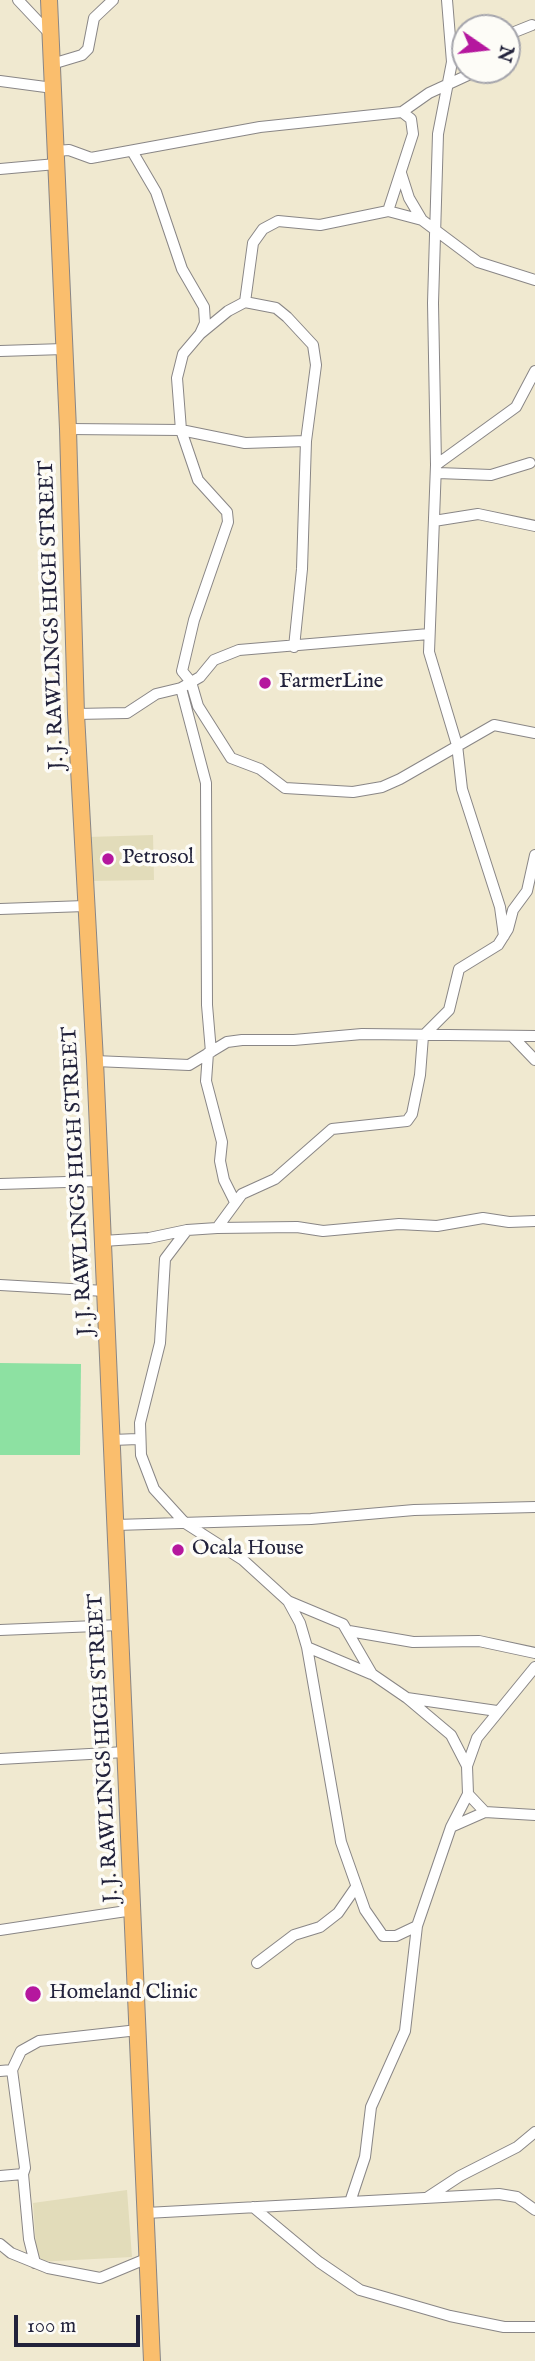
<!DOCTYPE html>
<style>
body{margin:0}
#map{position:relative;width:535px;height:2361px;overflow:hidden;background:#f0e9d0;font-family:"IM FELL English",serif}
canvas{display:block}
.north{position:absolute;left:451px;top:14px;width:70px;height:70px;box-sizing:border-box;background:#fdfcf7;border:2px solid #a5a5ac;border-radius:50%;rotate:104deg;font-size:19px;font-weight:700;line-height:28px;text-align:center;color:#22223b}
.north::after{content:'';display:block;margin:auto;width:24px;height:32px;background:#b5179e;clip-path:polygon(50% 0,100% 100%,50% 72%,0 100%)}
.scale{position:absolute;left:14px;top:2315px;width:126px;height:32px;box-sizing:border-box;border:4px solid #22223b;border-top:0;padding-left:9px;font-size:21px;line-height:24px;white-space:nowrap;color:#22223b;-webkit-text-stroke:5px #fdfcf7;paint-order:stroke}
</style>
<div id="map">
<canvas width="535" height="2361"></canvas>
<div class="north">N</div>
<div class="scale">100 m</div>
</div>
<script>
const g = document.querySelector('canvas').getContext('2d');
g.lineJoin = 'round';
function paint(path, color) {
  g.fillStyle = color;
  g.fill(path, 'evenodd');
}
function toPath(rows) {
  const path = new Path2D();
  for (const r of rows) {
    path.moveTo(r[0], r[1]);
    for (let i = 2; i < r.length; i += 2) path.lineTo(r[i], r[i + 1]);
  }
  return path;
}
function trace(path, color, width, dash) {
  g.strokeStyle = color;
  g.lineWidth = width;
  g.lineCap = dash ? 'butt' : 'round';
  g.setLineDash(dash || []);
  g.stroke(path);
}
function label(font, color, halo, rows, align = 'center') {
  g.font = font + ' "IM FELL English",serif';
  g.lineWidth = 7;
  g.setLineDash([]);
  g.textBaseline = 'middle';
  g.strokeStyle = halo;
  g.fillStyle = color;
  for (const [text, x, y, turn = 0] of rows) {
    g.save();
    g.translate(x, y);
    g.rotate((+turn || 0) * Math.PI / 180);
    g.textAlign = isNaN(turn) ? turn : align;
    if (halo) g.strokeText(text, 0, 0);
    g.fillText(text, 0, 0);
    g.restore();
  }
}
paint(toPath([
 [153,835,154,880,89,881,88,837],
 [127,2190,132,2257,37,2262,33,2203]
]), '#e2dcba');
paint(toPath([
 [0,1363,81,1364,80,1455,0,1455]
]), '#8de1a2');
const minor = toPath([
 [18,0,50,34],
 [507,35,532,25],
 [52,64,82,55,88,49,94,18,113,0],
 [0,81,53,88],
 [402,112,429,93,479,70],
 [56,151,69,150,91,158,260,127,402,112,411,119,413,134,388,211],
 [132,151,156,192,182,269,204,307,205,323,200,334],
 [0,169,56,164],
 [401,173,409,198,422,220],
 [535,280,478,262,422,220,388,211,320,225,278,221,263,229,253,243,245,302,228,311,200,334,183,354,177,378,181,430,198,480,227,512,228,522,194,620,182,671,191,682,198,706,231,758,260,769,285,788,353,792,382,787,400,779,494,725,535,733],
 [245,302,276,308,287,317,313,345,316,365,306,441,302,569,294,647],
 [0,351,64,349],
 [68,429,181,430,245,443,306,441],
 [436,465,433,303,438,134,452,62,447,0],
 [438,473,491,475,530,463],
 [434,521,478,514,535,526],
 [181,688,206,783,207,1005,211,1052],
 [76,714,127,713,156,694,181,688,200,677,214,660,239,650,429,634],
 [0,909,85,906],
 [504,936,500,907,462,789,457,745,429,652,436,465,516,407,535,371],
 [512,1036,535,1060],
 [208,1053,206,1081,222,1142,220,1161,224,1180,235,1202],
 [95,1061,189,1065,227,1042,242,1040,294,1040,362,1034,535,1036],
 [0,1184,100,1181],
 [217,1228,242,1194,275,1179,332,1129,407,1121,412,1114,420,1075,423,1036,449,1010,459,969,498,945,508,929,513,910,527,891,535,855],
 [187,1230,165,1259,160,1343,140,1423,141,1455,154,1489,185,1523,243,1560,288,1601,300,1623,307,1647,341,1842,365,1910,383,1936,396,1936,417,1926],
 [103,1241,149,1238,187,1230,217,1228,297,1227,323,1231,399,1224,437,1226,483,1218,509,1222,535,1221],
 [0,1285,105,1291],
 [112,1440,138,1439],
 [116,1525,311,1519,414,1510,535,1507],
 [288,1601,343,1624,372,1674,407,1698,451,1735,467,1766,468,1794,451,1827,417,1926,405,2031,371,2107,365,2157,350,2202],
 [0,1630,120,1625],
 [349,1631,413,1642,479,1641,535,1653],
 [307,1647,371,1674],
 [407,1698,497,1711],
 [0,1759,125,1752],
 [467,1766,477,1738,535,1667],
 [468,1794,485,1812,535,1815],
 [451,1827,485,1812],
 [0,1930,133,1910],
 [257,1963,294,1935,320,1927,338,1913,356,1887],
 [0,2071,12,2070,21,2051,39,2041,138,2030],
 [23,2174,29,2239,35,2263],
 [0,2176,23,2174,25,2168,12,2070],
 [428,2197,460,2176,517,2147,535,2132],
 [253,2207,319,2262,360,2290,450,2316,504,2327,535,2327],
 [146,2213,499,2194,517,2197,535,2210],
 [0,2244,11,2253,48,2268,100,2278,148,2258]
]);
const primary = toPath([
 [49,0,68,429,76,714,95,1061,152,2361]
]);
trace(minor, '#898686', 12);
trace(primary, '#898686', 18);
trace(minor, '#fff', 10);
trace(primary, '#fabe6d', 16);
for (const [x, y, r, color] of [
 [265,683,7,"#b5179e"],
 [108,859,7,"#b5179e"],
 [178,1550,7,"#b5179e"],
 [33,1994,9,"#b5179e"]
]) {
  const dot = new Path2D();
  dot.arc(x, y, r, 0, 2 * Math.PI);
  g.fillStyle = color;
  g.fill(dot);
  trace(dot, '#fdfcf7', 2.5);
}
label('21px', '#22223b', '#fdfcf7', [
 ["J. J. RAWLINGS HIGH STREET",53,615,-92],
 ["J. J. RAWLINGS HIGH STREET",79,1181,-93],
 ["J. J. RAWLINGS HIGH STREET",105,1748,-93]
]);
label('21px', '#22223b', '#fdfcf7', [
 ["FarmerLine",279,683],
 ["Petrosol",122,859],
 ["Ocala House",192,1550],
 ["Homeland Clinic",49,1994]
], 'left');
</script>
